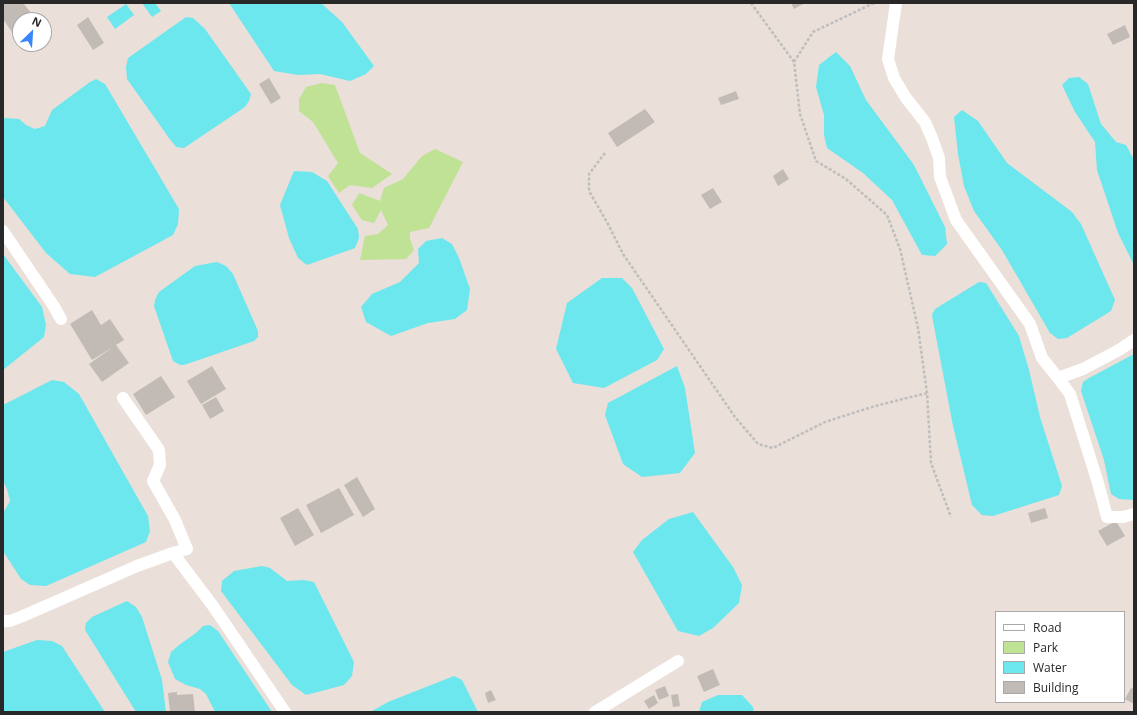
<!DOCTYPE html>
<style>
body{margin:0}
#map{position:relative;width:1137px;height:715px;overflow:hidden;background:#eadfd9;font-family:"Open Sans",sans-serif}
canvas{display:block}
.frame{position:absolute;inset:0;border:4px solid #282828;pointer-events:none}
.legend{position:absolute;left:995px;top:611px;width:130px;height:92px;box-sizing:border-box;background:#fff;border:1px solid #a9a9a9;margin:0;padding:5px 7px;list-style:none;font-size:12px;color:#282828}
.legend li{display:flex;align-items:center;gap:8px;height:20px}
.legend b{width:20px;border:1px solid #a9a9a9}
.north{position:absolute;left:12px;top:12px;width:40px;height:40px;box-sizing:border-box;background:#fff;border:1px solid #a9a9a9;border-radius:50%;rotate:25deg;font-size:11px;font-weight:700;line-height:16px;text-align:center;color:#282828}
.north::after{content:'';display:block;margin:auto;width:14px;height:18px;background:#3886f9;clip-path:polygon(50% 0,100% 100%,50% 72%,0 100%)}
</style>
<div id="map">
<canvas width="1137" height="715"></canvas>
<div class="frame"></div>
<ul class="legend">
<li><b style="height:5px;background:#fff"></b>Road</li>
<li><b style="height:11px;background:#c0e295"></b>Park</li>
<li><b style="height:11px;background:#6be7ed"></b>Water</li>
<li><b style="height:11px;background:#c2bbb5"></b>Building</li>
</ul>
<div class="north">N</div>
</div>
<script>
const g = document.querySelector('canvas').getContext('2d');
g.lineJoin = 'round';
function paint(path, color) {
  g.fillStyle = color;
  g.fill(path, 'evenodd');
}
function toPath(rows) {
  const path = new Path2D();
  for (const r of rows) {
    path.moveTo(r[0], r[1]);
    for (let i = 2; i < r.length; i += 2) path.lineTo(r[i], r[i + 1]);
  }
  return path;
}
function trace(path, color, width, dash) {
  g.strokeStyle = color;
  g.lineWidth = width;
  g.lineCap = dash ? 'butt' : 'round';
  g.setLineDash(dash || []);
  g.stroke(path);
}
paint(toPath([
 [322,83,335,85,360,153,392,174,372,188,350,185,339,193,328,176,338,163,313,122,299,111,299,99,306,87],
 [435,149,463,162,429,228,410,232,410,239,414,250,406,259,360,260,365,236,378,234,388,225,381,210,374,223,362,220,352,205,359,193,380,201,384,188,403,179,422,156]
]), '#c0e295');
paint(toPath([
 [142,3,155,3,161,11,152,17],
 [229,3,321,3,342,22,374,66,366,74,350,81,320,74,298,75,274,71],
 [126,4,134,15,115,29,107,17],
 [186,17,193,18,205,29,251,94,249,101,245,107,184,148,176,147,169,138,127,79,126,67,128,58],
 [836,52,850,66,866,100,914,165,945,227,947,244,935,256,922,255,892,200,863,173,827,148,824,135,824,115,816,87,819,65],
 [1079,77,1088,84,1101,124,1116,142,1126,145,1134,160,1134,265,1118,233,1097,170,1095,142,1075,112,1062,85,1069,78],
 [96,79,105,84,179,209,178,224,173,235,95,277,70,274,46,253,3,197,3,118,19,119,26,125,35,129,45,126,52,110,90,82],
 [962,110,978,121,1007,163,1072,212,1081,224,1115,300,1111,311,1067,338,1058,339,1050,333,1002,250,974,211,964,186,958,154,954,117],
 [294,171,312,172,327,181,358,229,359,238,355,248,307,265,298,258,289,238,280,205],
 [442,238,452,244,459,258,470,289,467,310,455,319,428,323,391,336,366,322,361,307,372,294,400,282,419,263,418,249,426,241],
 [3,254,42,307,46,325,44,337,3,370],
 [217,262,226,266,233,274,258,331,258,337,254,341,184,365,180,365,173,361,154,306,155,300,159,292,195,266],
 [602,278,622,278,632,288,664,349,657,360,604,388,573,383,556,349,567,303],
 [979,282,986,283,1019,336,1029,370,1040,417,1062,486,1059,495,993,516,982,515,972,505,953,426,933,321,932,315,935,309],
 [1134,354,1134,500,1119,499,1111,494,1104,460,1081,391,1083,382,1089,378],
 [677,366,685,388,695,453,680,473,642,477,623,464,605,415,608,403],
 [52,380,64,382,79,394,148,516,150,531,146,542,46,586,30,585,21,579,3,551,3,513,10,501,7,489,3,481,3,405],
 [693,512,733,567,742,585,739,603,713,628,699,636,678,631,633,552,642,540,669,519],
 [262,566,270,568,287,581,304,580,314,582,354,662,352,676,344,685,306,695,292,685,221,591,222,581,234,571],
 [127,601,136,607,142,617,162,680,166,712,136,712,85,630,86,623,92,617],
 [210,625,218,631,272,712,215,712,206,694,200,689,186,685,175,679,168,662,171,652,179,645,196,633,203,626],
 [37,640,52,641,62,646,105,712,3,712,3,652],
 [454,676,462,680,478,712,370,712,388,702],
 [718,695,742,695,753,707,754,712,699,712,702,702]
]), '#6be7ed');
paint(toPath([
 [3,3,23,3,37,20,20,20,20,41,19,42,3,19],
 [791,3,805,3,794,9],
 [88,17,104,43,93,50,77,25],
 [1125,25,1130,37,1113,45,1107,34],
 [269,78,281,98,271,104,259,84],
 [736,91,739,99,721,105,718,98],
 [645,109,655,122,617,147,608,133],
 [783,169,789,179,778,186,773,176],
 [713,188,722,202,710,209,701,195],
 [92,310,101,325,110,319,124,340,116,345,129,363,102,382,89,364,113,347,92,360,70,324],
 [212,366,226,389,201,404,187,381],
 [161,376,175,397,146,415,133,394],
 [216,397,224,411,210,419,202,405],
 [357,477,375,509,363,517,344,485],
 [339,488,354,515,321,533,306,505],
 [298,508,314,535,295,546,280,518],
 [1045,508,1048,518,1031,523,1028,513],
 [1116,521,1125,536,1107,546,1098,531],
 [713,669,720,685,704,692,697,676],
 [665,686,669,696,659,700,655,690],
 [1131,688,1134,689,1134,704,1125,699],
 [491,690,496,700,488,703,485,693],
 [177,692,177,695,193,694,195,712,170,712,168,693],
 [678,694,680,706,673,707,671,695],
 [654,695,658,703,649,709,644,701]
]), '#c2bbb5');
trace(toPath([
 [751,3,794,62],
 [874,3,813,32,794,62,800,114,816,161,846,179,887,215,900,249,918,328,927,393,931,463,951,517],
 [605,153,589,174,589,191,608,224,623,254,735,417,758,444,773,448,825,422,875,406,927,393]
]), '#bebebe', 2.5, [3, 2]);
trace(toPath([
 [896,3,888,59,894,78,906,98,925,122,932,138,939,158,940,177,956,220,1030,324,1042,358,1058,378,1070,394,1098,483,1107,517,1123,517,1134,514],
 [3,231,53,305,61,319],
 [1058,378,1083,369,1119,350,1134,340],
 [123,398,159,450,160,465,153,481,175,520,187,549,173,553],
 [3,621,10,621,23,616,137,566,173,553,213,606,285,712],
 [595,712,678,661]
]), '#fff', 12);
</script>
